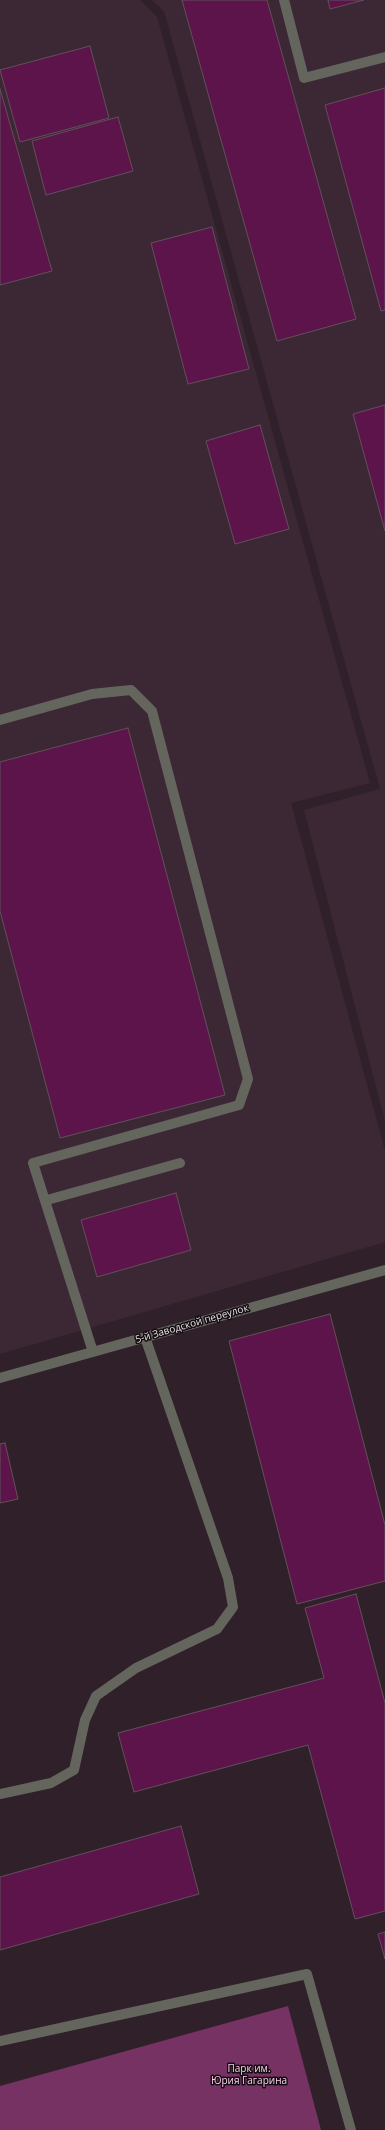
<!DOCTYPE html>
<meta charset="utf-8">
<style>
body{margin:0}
canvas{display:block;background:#2f202a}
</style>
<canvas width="385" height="2130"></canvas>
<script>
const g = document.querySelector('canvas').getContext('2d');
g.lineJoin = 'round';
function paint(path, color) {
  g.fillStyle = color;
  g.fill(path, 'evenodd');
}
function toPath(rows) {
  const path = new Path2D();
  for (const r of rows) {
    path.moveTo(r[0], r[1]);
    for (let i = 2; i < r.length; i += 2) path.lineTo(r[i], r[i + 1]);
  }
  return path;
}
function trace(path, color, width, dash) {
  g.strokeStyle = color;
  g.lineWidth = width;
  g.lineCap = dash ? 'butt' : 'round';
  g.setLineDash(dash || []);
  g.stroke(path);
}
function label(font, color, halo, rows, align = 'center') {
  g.font = font + ' "Open Sans",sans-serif';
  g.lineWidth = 3;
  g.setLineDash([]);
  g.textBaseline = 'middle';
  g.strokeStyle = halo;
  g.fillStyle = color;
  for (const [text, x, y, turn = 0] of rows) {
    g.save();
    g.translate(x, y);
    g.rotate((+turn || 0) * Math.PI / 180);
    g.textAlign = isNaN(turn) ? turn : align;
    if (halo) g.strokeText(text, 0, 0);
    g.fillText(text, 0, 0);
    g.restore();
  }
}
paint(toPath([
 [0,0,140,0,157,17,370,783,291,803,385,1151,385,1242,0,1354],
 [152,0,385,0,385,1121,304,810,380,789,164,11]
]), '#3c2835');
paint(toPath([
 [288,2006,321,2130,0,2130,0,2086]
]), '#753262');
const building = toPath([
 [182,0,267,0,356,319,277,341,182,0],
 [328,0,364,0,330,9,328,0],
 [90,46,109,118,20,142,0,70,90,46],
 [385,88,385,310,381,311,325,105,385,88],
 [0,89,52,271,0,285,0,89],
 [118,117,133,171,46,195,32,141,118,117],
 [212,227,249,369,188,384,151,243,212,227],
 [385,405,385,531,353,414,385,405],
 [260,425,289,529,235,544,206,441,260,425],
 [128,728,225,1095,60,1138,0,911,0,762,128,728],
 [176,1193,191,1250,97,1277,81,1220,176,1193],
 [330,1314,385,1525,385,1581,297,1604,229,1341,330,1314],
 [5,1443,18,1499,0,1503,0,1444,5,1443],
 [356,1594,385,1703,385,1911,355,1919,308,1745,134,1792,118,1733,324,1678,305,1608,356,1594],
 [181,1826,199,1894,0,1950,0,1877,181,1826],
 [385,1932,385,1959,378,1934,385,1932]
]);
paint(building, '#5d144b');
trace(building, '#61505b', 1);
trace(toPath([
 [284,0,304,78,385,57],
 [0,720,92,694,131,690,152,711,248,1079,239,1105,33,1163,93,1352],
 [47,1200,180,1163],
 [0,1378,385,1270],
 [0,1794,51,1783,74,1770,85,1720,96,1696,136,1668,217,1629,233,1607,228,1578,145,1337],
 [0,2041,307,1974,351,2130]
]), '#64665e', 10);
label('10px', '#eae0e6', '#130c11', [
 ["5-й Заводской переулок",192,1324,-16]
]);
label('10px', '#fcd0ec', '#130c11', [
 ["Парк им.",249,2069],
 ["Юрия Гагарина",249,2081]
]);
</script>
